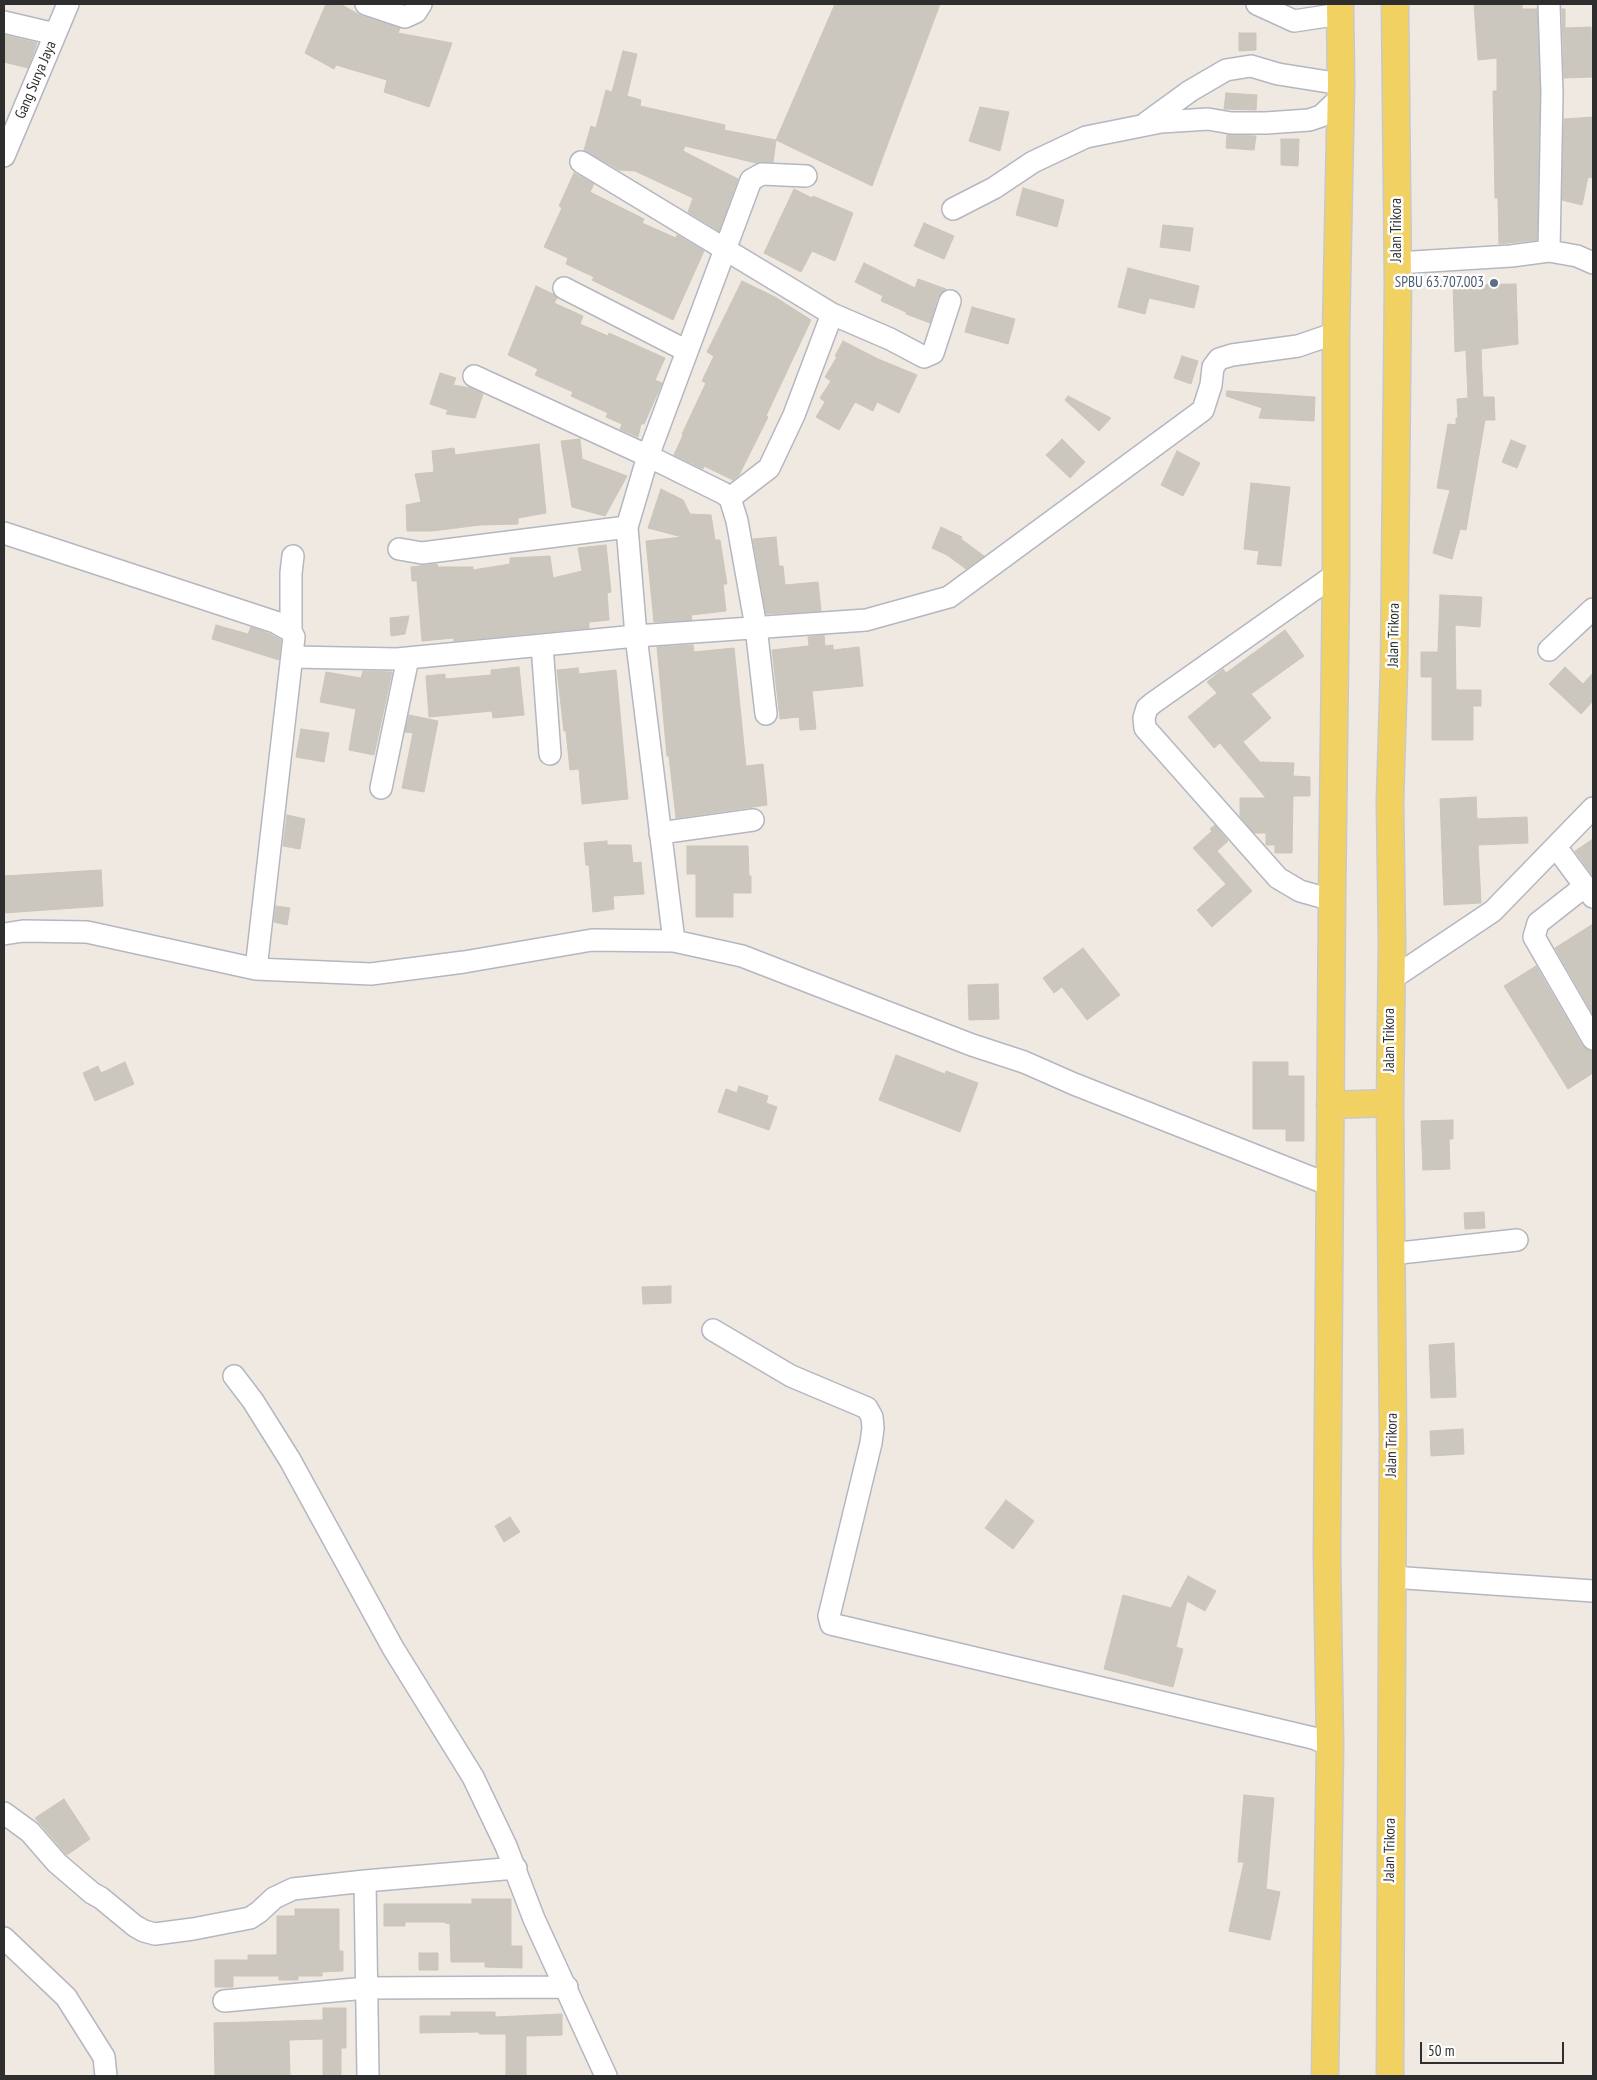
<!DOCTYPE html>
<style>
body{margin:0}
#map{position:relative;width:1597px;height:2080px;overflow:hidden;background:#efe9e1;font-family:"PT Sans Narrow",sans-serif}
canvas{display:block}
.frame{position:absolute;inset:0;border:5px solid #2e2e2e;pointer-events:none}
.scale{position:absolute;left:1420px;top:2042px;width:144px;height:22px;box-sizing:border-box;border:2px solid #2e2e2e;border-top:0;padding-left:6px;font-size:15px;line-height:18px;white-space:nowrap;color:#2e2e2e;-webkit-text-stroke:4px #fff;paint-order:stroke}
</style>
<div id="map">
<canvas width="1597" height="2080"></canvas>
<div class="frame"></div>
<div class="scale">50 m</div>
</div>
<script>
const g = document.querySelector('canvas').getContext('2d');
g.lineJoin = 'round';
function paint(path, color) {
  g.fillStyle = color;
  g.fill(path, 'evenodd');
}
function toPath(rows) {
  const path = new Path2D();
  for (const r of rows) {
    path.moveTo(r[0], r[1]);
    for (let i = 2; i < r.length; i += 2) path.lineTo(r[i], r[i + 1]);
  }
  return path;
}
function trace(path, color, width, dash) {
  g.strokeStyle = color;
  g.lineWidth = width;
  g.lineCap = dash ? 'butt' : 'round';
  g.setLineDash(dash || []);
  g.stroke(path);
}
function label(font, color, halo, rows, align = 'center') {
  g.font = font + ' "PT Sans Narrow",sans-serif';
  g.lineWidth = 5;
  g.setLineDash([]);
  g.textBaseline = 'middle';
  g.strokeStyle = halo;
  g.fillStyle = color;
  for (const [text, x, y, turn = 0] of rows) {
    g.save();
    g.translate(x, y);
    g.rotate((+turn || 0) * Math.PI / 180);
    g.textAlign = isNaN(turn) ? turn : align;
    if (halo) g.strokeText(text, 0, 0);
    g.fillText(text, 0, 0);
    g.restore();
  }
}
const building = toPath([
 [326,4,340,4,362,16,400,28,398,33,452,43,429,107,384,92,387,80,336,65,334,69,305,53,326,4],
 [835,4,940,4,872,186,776,140,835,4],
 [1474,4,1522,4,1522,9,1537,9,1540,93,1537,240,1499,244,1498,198,1495,198,1493,91,1497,91,1497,58,1478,60,1474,4],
 [1562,9,1565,9,1565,28,1591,27,1593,77,1564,78,1562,9],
 [1239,33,1256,33,1256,50,1239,51,1239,33],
 [4,35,37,43,28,68,4,62,4,35],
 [623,51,637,54,627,96,641,100,640,106,725,125,724,130,776,140,773,162,756,163,685,146,683,151,738,179,719,231,688,212,693,198,635,171,619,170,584,150,591,126,596,128,606,90,612,92,623,51],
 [1226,93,1257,95,1256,110,1224,109,1226,93],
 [980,107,1009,112,1000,151,969,141,980,107],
 [1593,117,1593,178,1588,177,1582,205,1562,200,1564,119,1593,117],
 [1227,135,1256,136,1254,150,1226,148,1227,135],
 [1281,139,1299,139,1298,166,1281,165,1281,139],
 [574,173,594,184,590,192,644,219,642,223,676,238,677,235,704,251,673,320,592,280,594,277,566,264,568,258,544,247,562,208,559,206,574,173],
 [1023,188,1064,200,1057,227,1016,215,1023,188],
 [794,189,812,198,813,196,853,213,835,261,812,251,801,272,764,253,794,189],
 [924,223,954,236,944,259,914,246,924,223],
 [1163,225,1193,228,1190,251,1160,247,1163,225],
 [864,263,915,288,918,279,946,289,938,297,930,323,906,314,906,312,881,301,883,296,855,282,864,263],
 [1128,268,1199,286,1194,308,1149,298,1145,314,1118,307,1128,268],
 [742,281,775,297,811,320,766,416,768,417,739,475,733,480,704,466,703,469,674,455,683,435,682,434,706,383,702,381,714,356,707,352,742,281],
 [1516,284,1518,344,1481,349,1483,397,1494,397,1495,420,1485,420,1466,530,1460,529,1452,559,1433,553,1450,490,1437,488,1448,424,1456,425,1456,418,1458,418,1457,399,1468,398,1466,350,1455,352,1453,285,1516,284],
 [536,286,553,294,557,298,554,303,583,316,580,324,608,336,609,333,665,358,655,380,662,383,644,424,641,424,638,437,620,429,622,424,606,417,608,413,571,396,573,392,535,375,538,369,508,355,536,286],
 [972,307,1015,319,1008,344,965,332,972,307],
 [843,341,878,359,917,375,899,413,877,402,873,411,855,402,839,430,816,417,825,402,820,398,831,381,825,377,837,357,835,356,843,341],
 [1182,356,1198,361,1191,384,1174,378,1182,356],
 [440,373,456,378,453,385,471,388,483,394,475,418,446,414,448,410,430,404,440,373],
 [1227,391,1315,397,1314,421,1259,418,1262,408,1226,396,1227,391],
 [1068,396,1111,418,1099,431,1065,400,1068,396],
 [580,439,582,459,627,476,605,516,572,507,561,441,580,439],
 [1062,439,1085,462,1070,478,1046,455,1062,439],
 [1511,440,1526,446,1517,468,1502,462,1511,440],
 [539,444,546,513,518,518,518,524,480,525,432,531,407,531,406,505,421,502,415,474,434,472,432,451,454,448,455,455,539,444],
 [1177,451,1200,463,1183,496,1161,485,1177,451],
 [1251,483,1290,487,1281,566,1257,564,1259,551,1244,549,1251,483],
 [661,489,683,500,690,514,711,515,715,540,720,540,727,584,723,584,726,611,691,615,692,620,654,622,646,541,682,537,648,528,661,489],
 [941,527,962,537,961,539,984,556,966,569,947,555,932,548,941,527],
 [776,537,779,566,783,566,785,585,818,582,821,611,766,614,753,539,776,537],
 [606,545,611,592,607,593,609,620,589,622,589,628,454,641,454,638,422,641,417,581,412,581,411,567,437,564,438,567,473,567,473,570,510,564,510,558,550,556,553,578,582,571,578,548,606,545],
 [1440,595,1482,597,1480,627,1455,625,1456,690,1481,690,1481,706,1473,706,1473,740,1432,740,1432,677,1421,677,1421,652,1438,652,1440,595],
 [409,616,405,634,391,636,390,618,409,616],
 [216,625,248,634,251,627,270,634,281,640,279,660,212,639,216,625],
 [1285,630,1304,656,1251,694,1271,718,1243,742,1260,762,1294,763,1293,776,1310,777,1310,796,1293,796,1292,853,1275,853,1275,845,1266,845,1266,833,1254,833,1240,816,1240,798,1266,798,1220,743,1214,748,1188,717,1217,693,1207,682,1223,669,1226,673,1285,630],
 [824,635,825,646,833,645,833,650,859,647,863,686,812,691,816,729,800,730,799,717,780,719,772,650,809,646,808,637,824,635],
 [693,645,694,652,734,648,746,766,763,764,767,805,676,818,669,756,667,756,657,647,693,645],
 [519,667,524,715,493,718,492,711,429,717,426,676,445,674,445,679,491,675,491,670,519,667],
 [1565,667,1583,684,1593,673,1593,701,1581,714,1549,684,1565,667],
 [578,668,579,674,616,670,628,799,582,804,579,769,570,770,566,731,564,731,557,670,578,668],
 [363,671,392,672,374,755,349,750,356,709,320,702,326,672,361,678,363,671],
 [409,715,438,721,424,792,402,788,413,733,405,732,409,715],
 [301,729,329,733,324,762,296,757,301,729],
 [1476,797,1477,819,1527,817,1528,843,1478,845,1481,903,1444,905,1440,799,1476,797],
 [287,815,305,819,300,849,283,846,287,815],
 [1215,825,1228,841,1217,851,1252,891,1212,927,1197,910,1226,884,1193,848,1212,831,1210,829,1215,825],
 [1593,839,1593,876,1575,851,1593,839],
 [607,841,607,845,631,845,633,863,641,862,644,894,613,896,614,909,593,912,589,865,586,865,584,843,607,841],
 [687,846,748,846,749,876,751,876,751,893,733,893,733,917,696,917,696,874,687,874,687,846],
 [101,870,103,906,4,913,4,876,101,870],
 [276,906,290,908,287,925,274,922,276,906],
 [1593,924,1593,1014,1555,948,1593,924],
 [1083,948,1120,995,1087,1020,1062,987,1054,993,1043,978,1083,948],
 [1536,966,1582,1045,1587,1050,1593,1051,1593,1073,1568,1089,1504,986,1536,966],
 [998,984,999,1019,969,1020,968,985,998,984],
 [896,1055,945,1074,946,1071,978,1083,960,1132,879,1100,896,1055],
 [125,1062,134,1084,95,1101,83,1073,98,1066,101,1073,125,1062],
 [1253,1062,1288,1062,1288,1076,1304,1076,1304,1141,1286,1141,1286,1129,1253,1129,1253,1062],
 [739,1086,768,1096,766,1103,777,1107,769,1130,718,1112,726,1089,737,1093,739,1086],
 [1453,1120,1453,1139,1449,1139,1450,1169,1423,1170,1421,1121,1453,1120],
 [1484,1212,1485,1228,1465,1229,1464,1213,1484,1212],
 [671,1286,671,1303,643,1304,642,1287,671,1286],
 [1454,1343,1456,1397,1431,1398,1429,1345,1454,1343],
 [1463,1429,1464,1454,1431,1456,1430,1431,1463,1429],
 [1006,1500,1034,1521,1013,1549,985,1528,1006,1500],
 [510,1517,520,1532,504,1542,495,1526,510,1517],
 [1188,1576,1216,1591,1205,1611,1187,1601,1176,1647,1183,1649,1173,1687,1104,1669,1123,1595,1171,1608,1188,1576],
 [1244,1795,1274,1798,1266,1889,1280,1892,1270,1940,1229,1931,1244,1862,1238,1862,1244,1795],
 [64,1799,90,1839,67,1855,35,1818,64,1799],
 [472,1899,511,1899,511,1946,522,1946,522,1968,485,1967,485,1962,451,1962,450,1924,445,1923,445,1922,405,1922,405,1926,384,1926,384,1904,472,1904,472,1899],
 [295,1909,339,1909,339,1951,343,1951,343,1971,322,1972,322,1976,298,1976,298,1980,279,1980,279,1976,233,1976,233,1987,215,1987,215,1960,248,1960,248,1955,277,1955,277,1916,295,1916,295,1909],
 [419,1953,438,1953,438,1970,419,1970,419,1953],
 [323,2008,346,2008,346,2048,341,2048,341,2076,323,2076,323,2039,289,2040,290,2076,215,2076,214,2023,323,2020,323,2008],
 [451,2012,495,2012,495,2017,562,2014,562,2035,526,2036,526,2076,506,2076,506,2034,479,2034,479,2032,420,2033,420,2016,451,2016,451,2012]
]);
paint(building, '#cbc7bf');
trace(building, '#cbc5ba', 1);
const minor = toPath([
 [366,4,405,17,416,12,421,4],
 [1257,4,1294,21,1340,14],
 [4,22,55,34],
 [1146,123,1190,91,1226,70,1251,66,1278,74,1341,84],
 [4,156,68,4],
 [581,162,832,314,890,339,924,357,933,353,950,301],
 [953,209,994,188,1033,162,1086,137,1161,122,1208,119,1231,123,1266,123,1309,120,1321,116,1340,98],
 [1549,251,1552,93,1549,4],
 [1397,263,1511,256,1549,251,1577,256,1593,263],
 [564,288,687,351],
 [474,376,648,456,723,493,730,498,737,521,756,627,766,714],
 [730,498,769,468,794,415,832,314],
 [4,533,275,622,291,631,294,637,256,969],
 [399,549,422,553,627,527],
 [291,631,291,573,293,556],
 [542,645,550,754],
 [1549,650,1593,609],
 [292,657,397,659,636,636,866,620,949,597,1203,410,1211,385,1213,367,1219,359,1232,355,1298,346,1336,333],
 [381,788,408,658],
 [660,833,753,820],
 [1556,847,1593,897],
 [1585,886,1538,923,1534,937,1593,1039],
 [1332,900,1300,891,1278,878,1145,728,1144,718,1147,708,1153,703,1336,574],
 [4,934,23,931,87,932,256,969,371,974,464,962,592,940,674,941,742,956,972,1045,1024,1062,1074,1084,1330,1185],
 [674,941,636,636,627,527,648,456,751,180,762,174,806,176],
 [1390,980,1493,911,1593,808],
 [1391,1254,1517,1240],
 [713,1330,791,1376,867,1408,872,1417,873,1428,871,1443,829,1616,831,1624,1313,1738,1330,1745],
 [234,1376,253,1401,290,1460,393,1648,473,1777,506,1846,534,1919,606,2076],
 [1392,1577,1593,1591],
 [4,1813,30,1832,57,1863,92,1893,101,1898,135,1926,144,1931,155,1934,193,1929,250,1918,259,1912,274,1898,293,1889,365,1881],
 [4,1938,66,1997,104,2057,106,2076],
 [224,2001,366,1988,567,1987],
 [368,2076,365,1881,516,1868]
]);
const major = toPath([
 [1330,1105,1390,1103],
 [1325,2076,1330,1745,1327,1554,1332,900,1336,574,1336,333,1341,84,1340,4],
 [1390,2076,1393,1435,1390,1103,1392,942,1390,801,1394,668,1398,284,1395,4]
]);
trace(minor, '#b4b7c1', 24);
trace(major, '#c9c9c9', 29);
trace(minor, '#fff', 21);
trace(major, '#f2d163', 26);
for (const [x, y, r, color] of [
 [1494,283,5,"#5c6f8a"]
]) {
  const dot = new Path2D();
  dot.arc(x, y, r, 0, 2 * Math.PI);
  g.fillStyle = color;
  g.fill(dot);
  trace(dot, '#fff', 2);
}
label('15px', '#2e2e2e', '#fff', [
 ["Gang Surya Jaya",36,80,-67],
 ["Jalan Trikora",1397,230,-90],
 ["Jalan Trikora",1394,635,-89],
 ["Jalan Trikora",1390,1040,-90],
 ["Jalan Trikora",1392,1445,-89],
 ["Jalan Trikora",1390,1850,-89]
]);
label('15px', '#4e5e75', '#fff', [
 ["SPBU 63.707.003",1484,283]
], 'right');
</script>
